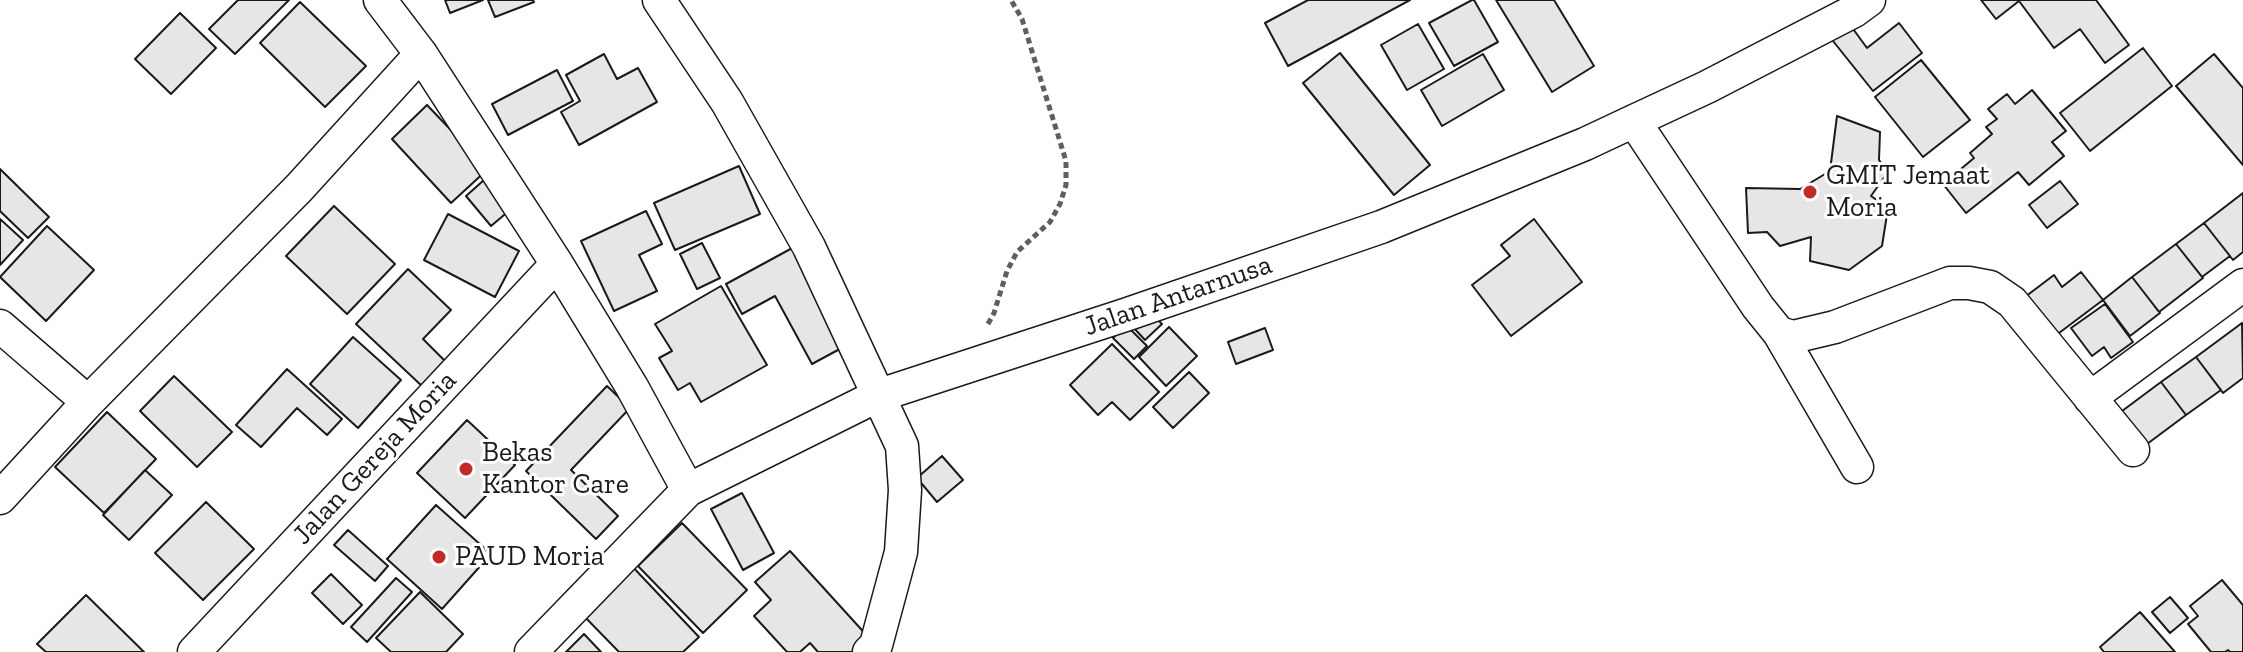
<!DOCTYPE html>
<style>
body{margin:0}
canvas{display:block;background:#fff}
</style>
<canvas width="2243" height="652"></canvas>
<script>
const g = document.querySelector('canvas').getContext('2d');
g.lineJoin = 'round';
function paint(path, color) {
  g.fillStyle = color;
  g.fill(path, 'evenodd');
}
function toPath(rows) {
  const path = new Path2D();
  for (const r of rows) {
    path.moveTo(r[0], r[1]);
    for (let i = 2; i < r.length; i += 2) path.lineTo(r[i], r[i + 1]);
  }
  return path;
}
function trace(path, color, width, dash) {
  g.strokeStyle = color;
  g.lineWidth = width;
  g.lineCap = dash ? 'butt' : 'round';
  g.setLineDash(dash || []);
  g.stroke(path);
}
function label(font, color, halo, rows, align = 'center') {
  g.font = font + ' "Zilla Slab",serif';
  g.lineWidth = 6;
  g.setLineDash([]);
  g.textBaseline = 'middle';
  g.strokeStyle = halo;
  g.fillStyle = color;
  for (const [text, x, y, turn = 0] of rows) {
    g.save();
    g.translate(x, y);
    g.rotate((+turn || 0) * Math.PI / 180);
    g.textAlign = isNaN(turn) ? turn : align;
    if (halo) g.strokeText(text, 0, 0);
    g.fillText(text, 0, 0);
    g.restore();
  }
}
const building = toPath([
 [238,0,289,0,235,54,209,29,238,0],
 [445,0,483,0,450,13,445,0],
 [488,0,533,0,534,2,495,17,488,0],
 [1308,0,1410,0,1288,66,1265,23,1308,0],
 [1472,0,1474,0,1498,42,1454,66,1429,23,1472,0],
 [1496,0,1554,0,1594,66,1552,92,1496,0],
 [1981,0,2096,0,2129,45,2105,63,2080,29,2054,48,2019,1,1996,19,1981,0],
 [300,2,366,66,325,107,260,43,300,2],
 [180,13,216,48,171,94,135,59,180,13],
 [1848,22,1867,48,1899,23,1922,53,1873,91,1829,36,1848,22],
 [1418,24,1444,69,1407,90,1381,45,1418,24],
 [2143,48,2172,86,2090,151,2060,113,2143,48],
 [1340,53,1430,165,1394,195,1303,83,1340,53],
 [604,54,617,79,638,68,657,102,579,145,561,112,580,101,566,75,604,54],
 [1483,54,1504,90,1442,126,1421,90,1483,54],
 [2214,54,2243,88,2243,165,2176,86,2214,54],
 [1921,60,1970,120,1923,157,1875,97,1921,60],
 [557,70,573,101,508,135,492,104,557,70],
 [2032,90,2066,131,2052,142,2064,156,2029,185,2018,172,1966,213,1943,184,1974,158,1970,153,1992,134,1986,127,1997,119,1988,109,2007,94,2015,104,2032,90],
 [427,105,488,169,451,203,392,139,427,105],
 [1837,116,1880,132,1879,160,1888,172,1871,196,1888,208,1882,246,1849,270,1810,261,1811,237,1780,246,1767,232,1748,233,1746,188,1800,189,1830,171,1837,116],
 [739,166,760,214,675,250,654,203,739,166],
 [0,169,49,217,28,238,0,211,0,169],
 [484,180,510,210,491,226,466,196,484,180],
 [2060,181,2078,204,2047,228,2029,205,2060,181],
 [2243,193,2243,252,2233,260,2204,223,2243,193],
 [334,206,395,264,347,314,286,256,334,206],
 [646,211,662,244,639,255,657,291,614,311,581,241,646,211],
 [448,214,519,251,495,297,424,260,448,214],
 [0,219,23,240,0,265,0,219],
 [1534,219,1582,282,1511,336,1472,285,1510,256,1501,245,1534,219],
 [2204,223,2230,256,2202,277,2176,244,2204,223],
 [47,226,94,270,46,321,0,277,47,226],
 [702,243,720,278,697,289,680,254,702,243],
 [2176,244,2203,278,2159,312,2132,277,2176,244],
 [796,246,849,344,812,364,775,296,742,314,726,284,796,246],
 [408,269,451,310,423,339,446,362,423,387,356,324,408,269],
 [2081,272,2103,300,2051,339,2021,300,2054,275,2062,287,2081,272],
 [2132,277,2160,313,2130,336,2103,300,2132,277],
 [721,286,767,365,701,402,690,383,678,390,659,358,672,351,655,324,721,286],
 [2105,304,2133,342,2111,358,2104,347,2092,356,2071,328,2105,304],
 [1147,309,1162,324,1145,340,1131,325,1147,309],
 [2242,323,2243,378,2223,393,2196,357,2242,323],
 [1126,325,1147,346,1134,359,1113,338,1126,325],
 [1169,327,1197,356,1166,386,1139,357,1169,327],
 [1265,328,1273,350,1236,364,1228,342,1265,328],
 [353,337,401,380,358,428,310,384,353,337],
 [1112,344,1159,392,1130,420,1112,402,1098,415,1070,385,1112,344],
 [2196,357,2221,390,2186,415,2161,382,2196,357],
 [287,369,342,419,327,435,297,408,261,447,236,425,287,369],
 [1189,372,1209,393,1173,428,1153,407,1189,372],
 [174,376,232,432,197,467,140,411,174,376],
 [2161,382,2186,415,2139,450,2114,417,2161,382],
 [607,386,630,408,571,470,618,516,596,539,526,471,607,386],
 [107,412,156,459,104,513,55,467,107,412],
 [467,420,515,465,465,518,417,473,467,420],
 [942,456,963,480,937,502,917,478,942,456],
 [145,470,172,495,129,540,103,515,145,470],
 [742,493,774,553,743,570,711,509,742,493],
 [206,502,254,549,203,600,155,553,206,502],
 [436,505,491,554,442,609,387,559,436,505],
 [682,523,747,590,703,633,638,566,682,523],
 [348,530,388,566,375,581,334,545,348,530],
 [790,551,870,639,855,652,818,652,810,643,800,652,787,652,754,616,771,600,755,582,790,551],
 [630,564,699,637,683,652,619,652,580,612,630,564],
 [331,574,362,605,343,624,312,593,331,574],
 [396,578,412,592,367,642,351,627,396,578],
 [2222,580,2243,605,2243,652,2230,652,2228,650,2225,652,2211,652,2188,624,2198,616,2190,606,2222,580],
 [420,592,463,634,446,652,391,652,376,638,420,592],
 [86,595,144,652,46,652,37,644,86,595],
 [2170,597,2188,618,2170,633,2152,612,2170,597],
 [2140,612,2175,652,2104,652,2100,647,2140,612],
 [584,634,601,652,566,652,584,634]
]);
paint(building, '#e6e6e6');
trace(building, '#1a1a1a', 2);
const minor = toPath([
 [380,0,421,54,557,264,632,387,688,490],
 [659,0,727,102,809,247,902,446,905,490,901,552,876,645,869,652],
 [1634,121,1758,307,1779,333,1793,337,1835,327,1950,283,1969,283,1990,287,2012,302,2133,450],
 [0,326,88,402],
 [1779,333,1857,467],
 [2090,398,2243,285],
 [0,498,88,402,299,188,421,54],
 [194,652,557,264],
 [531,652,688,490,877,396,1125,315,1381,227,1585,144,1634,121,1707,87,1854,11,1869,0]
]);
trace(minor, '#1a1a1a', 35);
trace(toPath([
 [988,324,994,313,1007,271,1017,252,1050,222,1060,204,1066,185,1066,161,1022,19,1011,0]
]), '#5f5f5f', 5, [6, 4]);
trace(minor, '#fff', 32);
for (const [x, y, r, color] of [
 [1810,192,8,"#c62828"],
 [466,469,8,"#c62828"],
 [439,557,8,"#c62828"]
]) {
  const dot = new Path2D();
  dot.arc(x, y, r, 0, 2 * Math.PI);
  g.fillStyle = color;
  g.fill(dot);
  trace(dot, '#fff', 3);
}
label('28px', '#1a1a1a', '#fff', [
 ["GMIT Jemaat",1826,176],
 ["Moria",1826,208],
 ["Bekas",482,453],
 ["Kantor Care",482,485],
 ["PAUD Moria",455,557]
], 'left');
label('28px', '#1a1a1a', '#fff', [
 ["Jalan Antarnusa",1178,296,-19],
 ["Jalan Gereja Moria",375,458,-47]
]);
</script>
